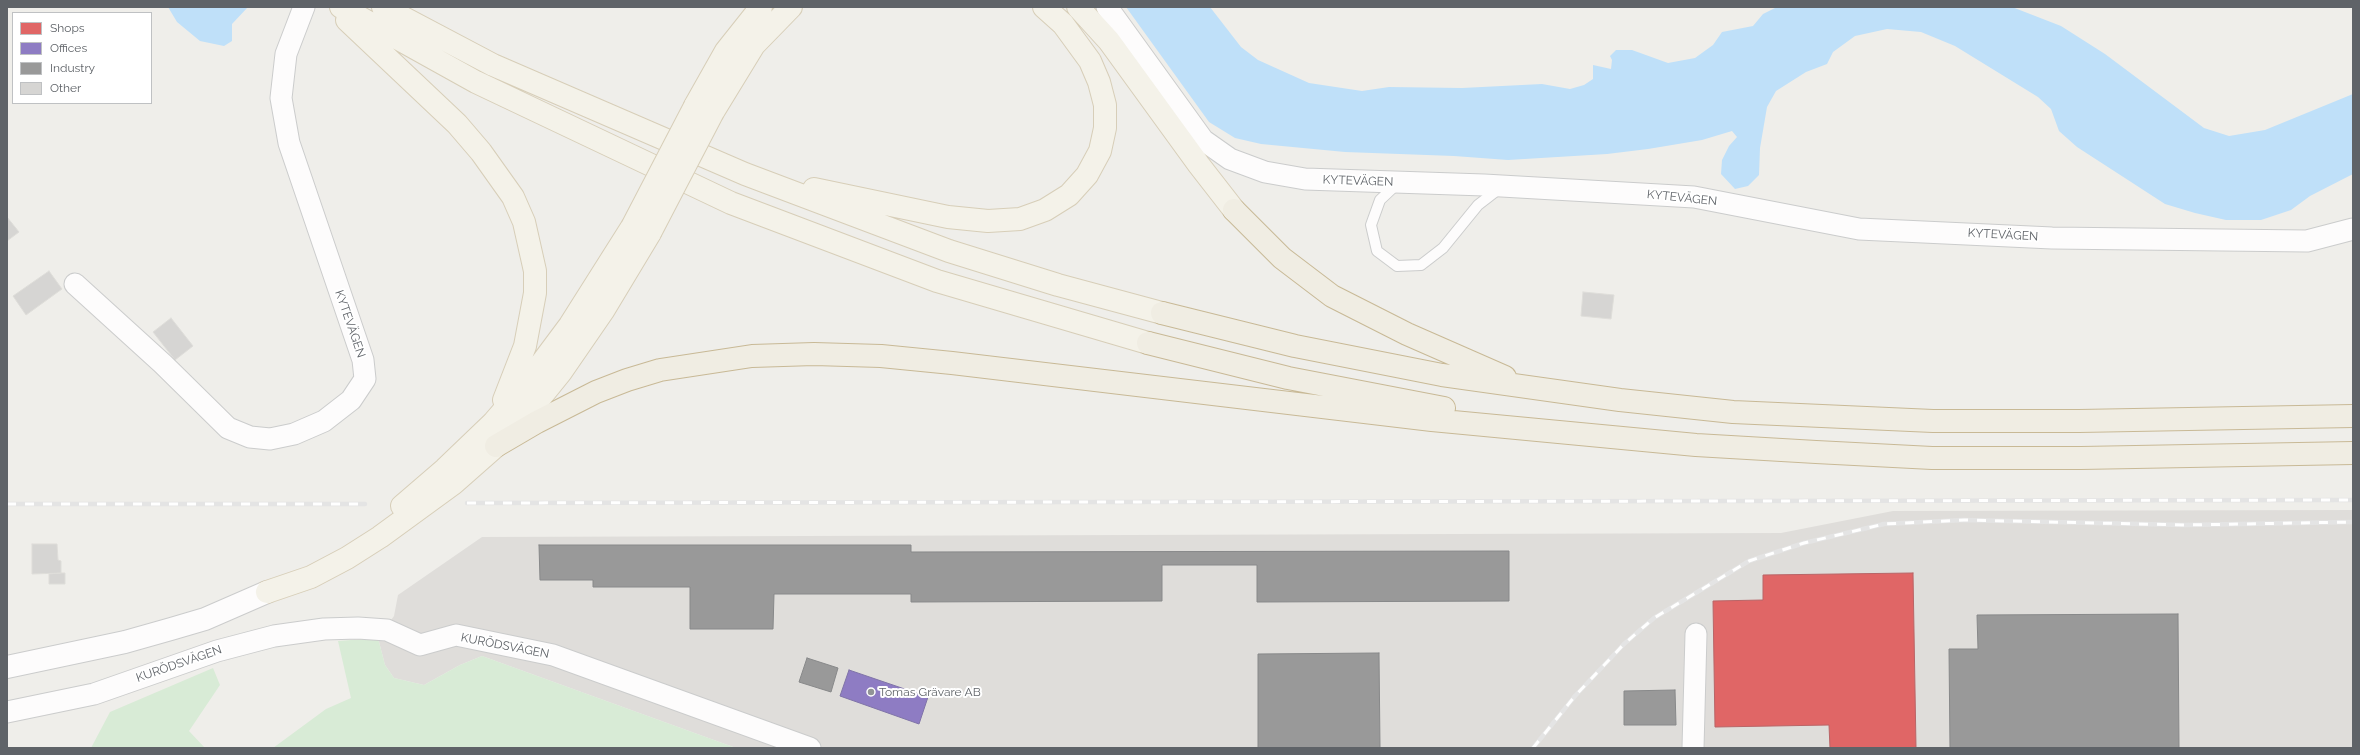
<!DOCTYPE html>
<meta charset="utf-8">
<style>
body{margin:0}
#map{position:relative;width:2360px;height:755px;overflow:hidden;background:#efeeea;font-family:Raleway,sans-serif}
canvas{display:block}
.frame{position:absolute;inset:0;border:8px solid #5f6368;pointer-events:none}
.legend{position:absolute;left:12px;top:12px;width:140px;height:92px;box-sizing:border-box;background:#fff;border:1px solid #bfc1c3;margin:0;padding:5px 7px;list-style:none;font-size:12px;color:#5f6368}
.legend li{display:flex;align-items:center;gap:8px;height:20px}
.legend b{width:20px;border:1px solid #bfc1c3}
</style>
<div id="map">
<canvas width="2360" height="755"></canvas>
<div class="frame"></div>
<ul class="legend">
<li><b style="height:11px;background:#e06666"></b>Shops</li>
<li><b style="height:11px;background:#8e7cc3"></b>Offices</li>
<li><b style="height:11px;background:#999"></b>Industry</li>
<li><b style="height:11px;background:#d6d5d3"></b>Other</li>
</ul>
</div>
<script>
const g = document.querySelector('canvas').getContext('2d');
g.lineJoin = 'round';
function paint(path, color) {
  g.fillStyle = color;
  g.fill(path, 'evenodd');
}
function toPath(rows) {
  const path = new Path2D();
  for (const r of rows) {
    path.moveTo(r[0], r[1]);
    for (let i = 2; i < r.length; i += 2) path.lineTo(r[i], r[i + 1]);
  }
  return path;
}
function trace(path, color, width, dash) {
  g.strokeStyle = color;
  g.lineWidth = width;
  g.lineCap = dash ? 'butt' : 'round';
  g.setLineDash(dash || []);
  g.stroke(path);
}
function label(font, color, halo, rows, align = 'center') {
  g.font = font + ' Raleway,sans-serif';
  g.lineWidth = 4;
  g.setLineDash([]);
  g.textBaseline = 'middle';
  g.strokeStyle = halo;
  g.fillStyle = color;
  for (const [text, x, y, turn = 0] of rows) {
    g.save();
    g.translate(x, y);
    g.rotate((+turn || 0) * Math.PI / 180);
    g.textAlign = isNaN(turn) ? turn : align;
    if (halo) g.strokeText(text, 0, 0);
    g.fillText(text, 0, 0);
    g.restore();
  }
}
paint(toPath([
 [2353,510,2353,748,736,748,482,656,460,665,424,685,394,678,385,665,378,638,394,616,398,595,482,537,1781,533,1893,511]
]), '#dfddda');
paint(toPath([
 [378,638,385,665,394,678,424,685,460,665,482,656,736,748,273,748,326,709,351,698,338,641],
 [213,668,220,685,189,731,205,748,91,748,110,712]
]), '#d8ebd6');
paint(toPath([
 [168,7,248,7,232,24,232,41,224,46,200,41,177,22],
 [1126,7,1210,7,1241,47,1258,60,1309,83,1362,91,1389,87,1462,88,1542,84,1570,89,1584,85,1593,79,1593,65,1611,69,1612,60,1610,56,1616,50,1632,50,1668,63,1695,58,1713,45,1722,32,1753,26,1763,14,1777,7,2012,7,2061,26,2105,54,2204,128,2229,136,2265,130,2353,94,2353,174,2310,196,2291,210,2261,220,2226,220,2195,213,2165,204,2077,147,2059,131,2051,109,2038,97,1955,46,1921,32,1887,29,1855,36,1833,52,1827,64,1806,72,1776,91,1767,107,1760,148,1759,175,1748,186,1735,189,1721,174,1722,160,1729,146,1737,137,1732,131,1702,140,1648,149,1607,154,1508,160,1454,156,1345,152,1261,144,1235,138,1209,122]
]), '#bfe0f9');
const shops = toPath([
 [1913,573,1916,748,1830,748,1829,725,1715,727,1713,601,1763,600,1763,575,1913,573]
]);
paint(shops, '#e06666');
trace(shops, '#b96567', 1);
const offices = toPath([
 [849,670,928,697,919,724,840,696,849,670]
]);
paint(offices, '#8e7cc3');
trace(offices, '#8074a8', 1);
const industry = toPath([
 [539,545,911,545,911,552,1509,551,1509,601,1257,602,1257,565,1162,565,1162,601,911,602,911,594,774,594,773,629,690,629,690,587,593,587,593,580,540,580,539,545],
 [2178,614,2179,748,1950,748,1949,649,1978,649,1977,615,2178,614],
 [1379,653,1380,748,1258,748,1258,654,1379,653],
 [807,658,838,668,831,692,799,682,807,658],
 [1675,690,1676,725,1624,725,1624,691,1675,690]
]);
paint(industry, '#999');
trace(industry, '#88898a', 1);
const building = toPath([
 [7,217,19,232,7,241,7,217],
 [49,271,62,289,26,315,13,296,49,271],
 [1583,292,1614,295,1611,319,1581,316,1583,292],
 [171,318,193,346,175,360,153,332,171,318],
 [32,544,57,544,58,560,61,561,61,573,32,574,32,544],
 [61,573,65,573,65,584,49,584,49,574,61,573]
]);
paint(building, '#d6d5d3');
trace(building, '#deddd9', 1);
const service = toPath([
 [1397,184,1380,200,1371,225,1377,251,1397,266,1421,265,1443,248,1478,205,1500,188]
]);
const minor = toPath([
 [1107,7,1203,140,1230,159,1265,172,1305,179,1484,185,1694,197,1859,229,2052,238,2307,241,2353,229],
 [75,284,163,364,228,428,250,437,270,439,294,434,324,421,351,400,365,379,363,360,289,143,281,98,286,54,304,7],
 [7,712,94,694,217,651,274,636,324,629,358,628,387,630,420,645,456,635,553,655,810,748],
 [1693,748,1696,634]
]);
const tertiary = toPath([
 [7,667,125,642,171,629,205,619,267,592]
]);
const primary = toPath([
 [341,7,476,82,731,203,937,281,1148,343],
 [383,7,493,65,745,174,949,251,1058,285,1162,313],
 [1078,7,1109,41,1199,165,1234,210],
 [347,20,457,124,481,152,513,197,524,222,535,271,535,293,525,346,504,400],
 [695,106,726,51,761,7],
 [713,112,754,45,791,7],
 [814,189,948,217,988,221,1020,219,1045,210,1069,195,1087,175,1100,151,1105,128,1105,105,1099,82,1090,61,1063,24,1044,7],
 [402,506,445,469,493,423,523,388,570,325,632,227],
 [267,592,311,577,347,558,380,537,454,483,496,446,523,419,561,372,603,311,650,233]
]);
const motorway = toPath([
 [1234,210,1282,258,1332,296,1407,334,1505,377],
 [1162,313,1295,346,1442,375,1620,400,1733,412,1933,421,2079,421,2353,416],
 [1148,343,1288,378,1444,408],
 [496,446,537,422,596,392,627,380,660,370,752,356,814,354,881,356,952,363,1432,420,1696,445,1816,452,1932,458,2081,458,2353,453]
]);
trace(service, '#cbcccc', 12);
trace(minor, '#cbcccc', 23);
trace(tertiary, '#cbcccc', 24);
trace(primary, '#d7ceb8', 24);
trace(motorway, '#c8b996', 24);
trace(service, '#fdfcfc', 10);
trace(minor, '#fdfcfc', 21);
trace(tertiary, '#fdfcfc', 22);
trace(primary, '#f4f2e9', 22);
trace(motorway, '#f0ede3', 22);
const rail = toPath([
 [467,503,2353,500],
 [7,504,365,504],
 [1533,748,1575,696,1624,644,1654,618,1749,561,1804,543,1884,524,1964,520,2185,525,2353,522]
]);
trace(rail, '#e4e4e4', 4.5);
trace(rail, '#fff', 3, [9]);
const primaryBridge = toPath([
 [632,227,695,106],
 [650,233,713,112]
]);
trace(primaryBridge, '#d7ceb8', 24, []);
trace(primaryBridge, '#f4f2e9', 22);
for (const [x, y, r, color] of [
 [871,692,4,"#919496"]
]) {
  const dot = new Path2D();
  dot.arc(x, y, r, 0, 2 * Math.PI);
  g.fillStyle = color;
  g.fill(dot);
  trace(dot, '#fff', 1.5);
}
label('12px', '#5f6368', '#fff', [
 ["KYTEVÄGEN",1358,181,2],
 ["KYTEVÄGEN",1682,198,6],
 ["KYTEVÄGEN",2003,235,3],
 ["KYTEVÄGEN",350,324,71],
 ["KURÖDSVÄGEN",505,646,11],
 ["KURÖDSVÄGEN",179,664,-19]
]);
label('12px', '#5f6368', '#fff', [
 ["Tomas Grävare AB",879,692]
], 'left');
</script>
